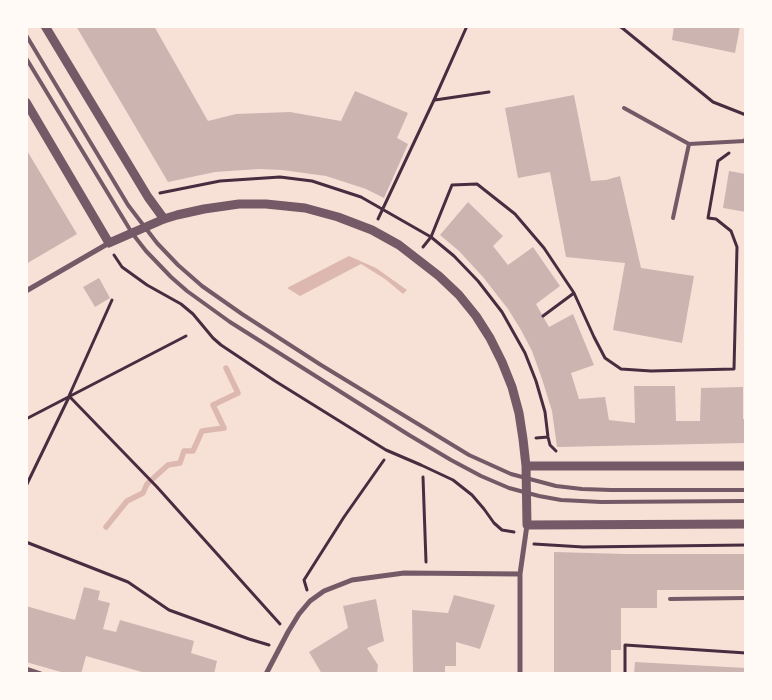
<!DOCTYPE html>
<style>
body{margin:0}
#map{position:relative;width:772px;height:700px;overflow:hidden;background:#f7e1d7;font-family:Bitter,serif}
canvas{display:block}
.frame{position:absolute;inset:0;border:28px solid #fffaf5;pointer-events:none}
</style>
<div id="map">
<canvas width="772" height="700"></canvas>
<div class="frame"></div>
</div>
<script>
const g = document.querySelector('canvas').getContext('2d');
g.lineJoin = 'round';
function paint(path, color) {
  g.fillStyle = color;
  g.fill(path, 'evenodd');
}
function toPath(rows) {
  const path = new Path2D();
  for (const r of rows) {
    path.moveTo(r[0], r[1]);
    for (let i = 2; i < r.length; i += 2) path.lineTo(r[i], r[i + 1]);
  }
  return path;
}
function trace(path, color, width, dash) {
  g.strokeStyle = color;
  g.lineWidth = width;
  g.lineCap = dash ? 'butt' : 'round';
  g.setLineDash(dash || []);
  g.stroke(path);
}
paint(toPath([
 [349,256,376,268,407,290,403,294,385,279,361,264,300,296,287,288]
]), '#dcb8b0');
trace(toPath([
 [106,527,127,501,143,493,147,484,168,465,180,463,184,451,193,451,202,431,224,428,213,405,238,393,226,368]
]), '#dcb8b0', 5.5);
paint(toPath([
 [76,26,154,26,208,121,236,114,290,112,341,121,355,91,408,113,397,138,408,144,384,198,366,189,326,176,282,170,259,169,215,172,168,182],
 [674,26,740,26,735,53,672,40],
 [574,95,591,181,606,180,620,176,641,268,694,276,682,343,613,330,625,263,566,257,550,172,518,178,505,108],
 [26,149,77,234,26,264],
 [729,171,746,174,746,212,723,208],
 [468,202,503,236,493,246,508,265,533,247,560,286,536,304,549,327,573,314,594,365,571,373,579,399,605,397,609,420,635,423,634,386,675,386,676,421,700,421,701,388,743,387,743,419,746,419,746,443,557,447,552,411,542,379,532,351,521,330,508,309,483,277,459,251,440,235],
 [99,278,110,298,95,307,83,287],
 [554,552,626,554,746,554,746,590,657,590,657,608,621,608,621,650,611,650,611,674,554,674],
 [84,587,100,591,98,600,110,603,103,629,116,632,120,620,194,641,191,653,217,661,214,674,149,674,86,656,81,674,60,674,61,672,26,662,26,606,75,620],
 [454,595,495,605,480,649,456,642,456,666,445,666,445,674,413,674,412,610,448,613],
 [376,599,384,641,367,648,378,665,377,674,322,674,309,652,348,628,343,606],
 [635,662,746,668,746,674,634,674]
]), '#ccb4b1');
trace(toPath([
 [617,26,621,27,713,102,746,115],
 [435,100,489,92],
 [160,193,220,181,280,177,312,181,361,197,431,237,454,256,478,281,502,312,525,353,536,381,545,412,548,437,550,445,556,451],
 [378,219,434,100,467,26],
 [423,247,431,237,452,185,477,184,515,214,544,248,574,293,594,337,605,358,621,369,651,371,734,369,737,247,731,231,716,219,708,218,718,161,729,153],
 [114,255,122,267,147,285,181,304,193,314,213,338,221,345,275,381,386,450,421,465,453,480,472,495,484,509,494,523,502,530,514,532],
 [112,300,69,396,157,487,280,624],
 [543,316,574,293],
 [26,419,186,336],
 [536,438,548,437],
 [423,477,426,562],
 [26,486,69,397],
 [26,542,128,582,169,610,249,639,269,645],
 [534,544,583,547,746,545],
 [307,590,304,580,344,517,384,460],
 [625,674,625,645,746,653]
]), '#4a2c40', 3);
trace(toPath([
 [26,35,128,205,157,243,178,265,202,286,242,314,321,365,469,455,511,474,556,486,582,489,611,490,746,490],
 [26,58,132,233,146,251,171,277,187,291,230,322,409,435,451,460,481,476,509,488,539,496,561,500,601,502,746,501],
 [624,108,689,144,673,218],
 [689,144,745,141],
 [670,599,746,598]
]), '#755966', 4);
trace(toPath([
 [746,139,746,141],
 [26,291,109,243],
 [26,669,41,674],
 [266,674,288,632,299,614,310,601,324,591,352,580,404,573,520,574],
 [520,674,520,574,527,525]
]), '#755966', 5);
trace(toPath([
 [45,26,148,197,164,219],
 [26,102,109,243,164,219,177,215,204,209,239,204,266,204,305,208,338,217,372,230,399,245,439,276,459,295,476,316,490,338,502,362,512,387,519,413,523,439,526,466,527,525,746,524],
 [526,466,746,466]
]), '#755966', 9);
</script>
